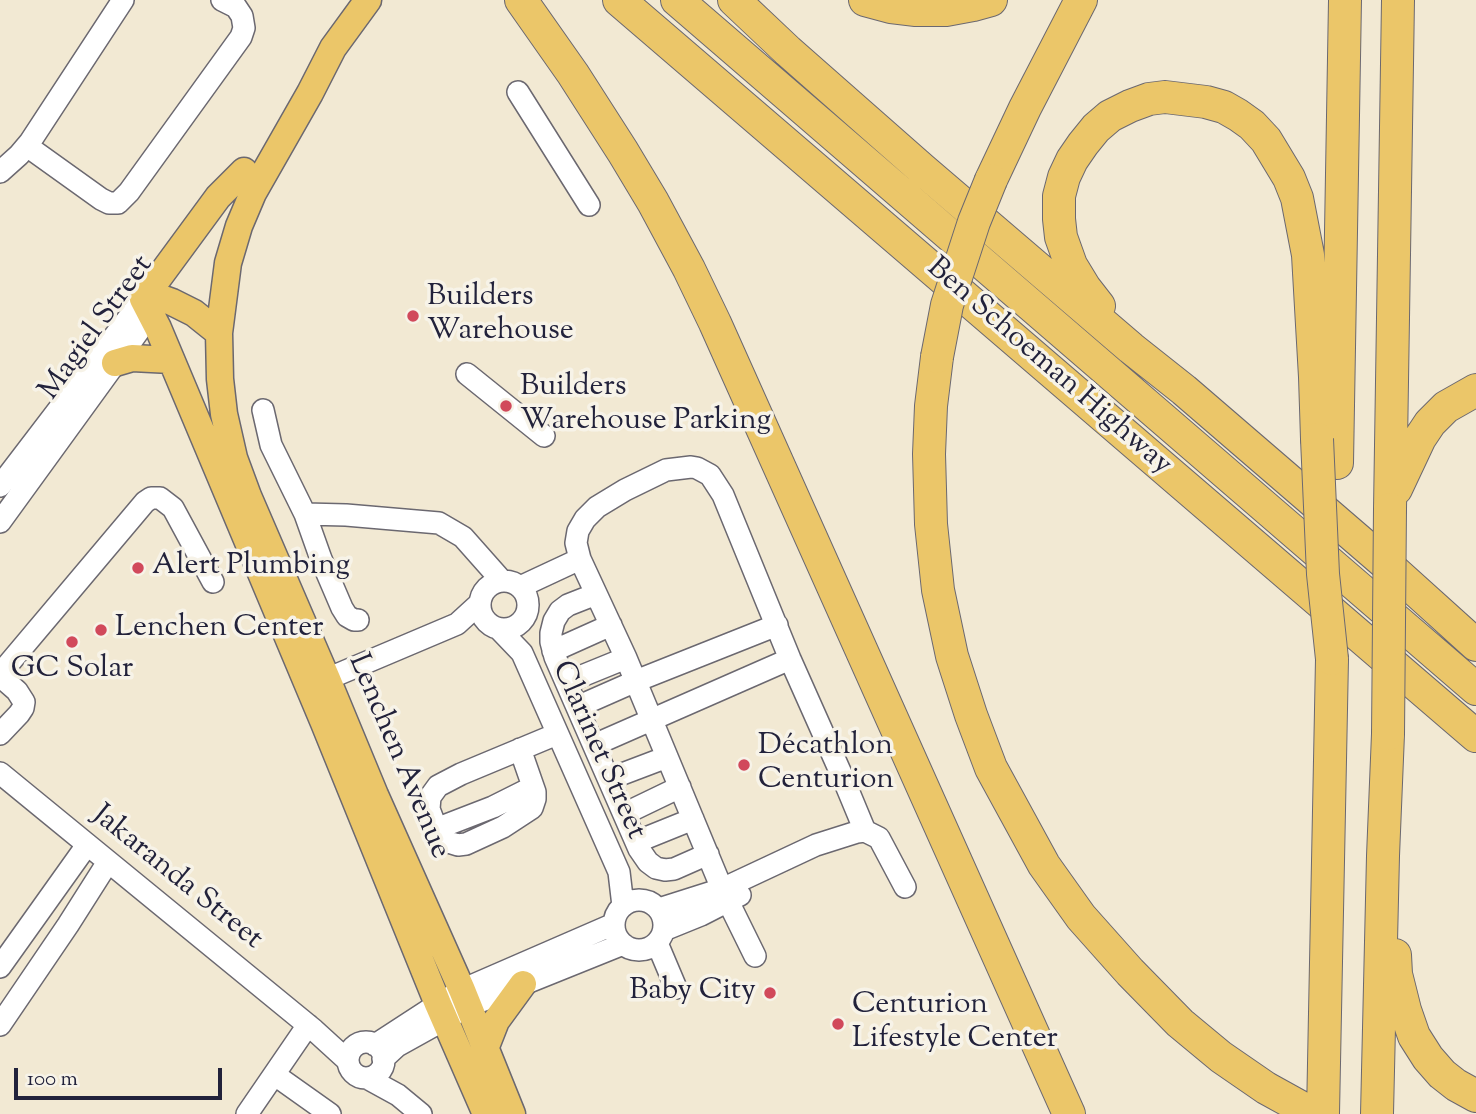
<!DOCTYPE html>
<meta charset="utf-8">
<style>
body{margin:0}
#map{position:relative;width:1476px;height:1114px;overflow:hidden;background:#f2e9d3;font-family:"Sorts Mill Goudy",serif}
canvas{display:block}
.scale{position:absolute;left:14px;top:1068px;width:208px;height:32px;box-sizing:border-box;border:4px solid #22223b;border-top:0;padding-left:9px;font-size:21px;line-height:24px;white-space:nowrap;color:#22223b;-webkit-text-stroke:5px #f7f3e8;paint-order:stroke}
</style>
<div id="map">
<canvas width="1476" height="1114"></canvas>
<div class="scale">100 m</div>
</div>
<script>
const g = document.querySelector('canvas').getContext('2d');
g.lineJoin = 'round';
function toPath(rows) {
  const path = new Path2D();
  for (const r of rows) {
    if (r.length === 3) {
      path.moveTo(r[0] + r[2], r[1]);
      path.arc(r[0], r[1], r[2], 0, 2 * Math.PI);
      continue;
    }
    path.moveTo(r[0], r[1]);
    for (let i = 2; i < r.length; i += 2) path.lineTo(r[i], r[i + 1]);
  }
  return path;
}
function trace(path, color, width, dash) {
  g.strokeStyle = color;
  g.lineWidth = width;
  g.lineCap = dash ? 'butt' : 'round';
  g.setLineDash(dash || []);
  g.stroke(path);
}
function label(font, color, halo, rows, align = 'center') {
  g.font = font + ' "Sorts Mill Goudy",serif';
  g.lineWidth = 7;
  g.setLineDash([]);
  g.textBaseline = 'middle';
  g.strokeStyle = halo;
  g.fillStyle = color;
  for (const [text, x, y, turn = 0] of rows) {
    g.save();
    g.translate(x, y);
    g.rotate((+turn || 0) * Math.PI / 180);
    g.textAlign = isNaN(turn) ? turn : align;
    if (halo) g.strokeText(text, 0, 0);
    g.fillText(text, 0, 0);
    g.restore();
  }
}
const minor = toPath([
 [518,92,589,205],
 [27,146,101,199,109,203,118,203,129,192,241,37,244,28,242,16,236,7,222,0],
 [0,172,19,155,30,142,123,0],
 [467,374,544,436],
 [263,410,271,445,305,514,321,559,342,608,347,616,354,620,358,620],
 [0,486,143,299],
 [305,514,346,515,439,523,463,537,502,581],
 [0,522,151,314],
 [504,605,24],
 [520,587,580,559],
 [596,594,568,605,560,611,554,621,551,633,551,642,555,657,639,849,648,862,656,868,665,870,674,869,708,854],
 [499,629,522,653,619,872,623,906],
 [553,651,611,625],
 [0,674,145,502,151,498,160,498,173,508,213,582],
 [0,676,17,691,24,702,23,708,19,714,0,734],
 [327,679,457,624,480,603],
 [567,682,626,658],
 [577,707,636,681,777,625],
 [594,745,790,659],
 [520,749,535,792,535,799,532,808,503,827,466,844,458,845,445,841,439,835,429,809,430,797,438,786,461,774,557,734],
 [0,773,314,1030,348,1061],
 [609,779,667,757],
 [624,814,680,787],
 [436,829,493,807,533,787],
 [636,842,693,819],
 [639,925,25],
 [659,909,722,889,816,845,857,832,865,831,879,838,905,887],
 [664,930,701,915,740,895],
 [657,943,676,988],
 [755,956,722,889,626,658,580,559,576,543,578,531,585,519,597,507,625,490,666,470,691,467,697,468,710,475,723,495,790,659,843,778,865,831],
 [0,967,87,845],
 [0,1025,68,925,108,862],
 [366,1060,18],
 [375,1045,438,1004,462,990,614,924],
 [383,1059,397,1046,469,1006,623,944],
 [275,1075,330,1114],
 [367,1078,398,1095,421,1114],
 [247,1114,308,1025]
]);
const major = toPath([
 [368,0,333,48,310,93,253,193,239,226,228,263,219,333,220,379,224,414,234,458,248,496,327,679,375,795,462,990,512,1114],
 [244,171,218,197,143,299,158,328,324,723,438,1004,486,1114],
 [147,293,172,302,194,313,219,333],
 [115,363,132,358,171,360],
 [485,1049,496,1021,523,984]
]);
const highway = toPath([
 [521,0,573,74,623,152,653,202,689,269,715,323,1069,1114],
 [619,0,1476,736],
 [677,0,1476,689],
 [734,0,788,51,922,169,1131,348,1184,390,1393,570,1476,645],
 [865,0,891,7,916,10,946,10,973,5,991,0],
 [991,180,1025,108,1081,0],
 [1099,306,1085,288,1071,265,1061,237,1059,219,1059,196,1064,177,1072,160,1083,144,1096,128,1110,116,1130,106,1149,99,1165,97,1206,102,1224,107,1238,115,1252,125,1266,140,1289,178,1297,198,1308,255,1315,377,1317,439],
 [937,357,931,406,929,454,931,524,938,590,952,656,971,715,991,768,1044,865,1081,917,1130,972,1180,1023,1221,1057,1266,1088,1313,1114],
 [1337,463,1345,0],
 [1396,489,1420,438,1430,423,1446,407,1476,390],
 [1390,509,1398,0],
 [1395,955,1396,974,1405,1010,1414,1036,1428,1058,1442,1074,1456,1085,1476,1096],
 [1323,1114,1332,659],
 [1377,1114,1383,856,1388,734]
]);
trace(minor, '#6b6870', 24);
trace(major, '#6b6870', 29);
trace(highway, '#6b6870', 34);
trace(minor, '#fff', 21);
trace(major, '#ebc669', 26);
trace(highway, '#ebc669', 32);
const highwayBridge = toPath([
 [937,357,947,305,974,222,991,180],
 [1317,439,1323,574,1332,659],
 [1388,734,1390,509]
]);
trace(highwayBridge, '#6b6870', 34, []);
trace(highwayBridge, '#ebc669', 32);
for (const [x, y, r, color] of [
 [413,316,7,"#d1495b"],
 [506,406,7,"#d1495b"],
 [138,568,7,"#d1495b"],
 [101,630,7,"#d1495b"],
 [72,642,7,"#d1495b"],
 [744,765,7,"#d1495b"],
 [770,993,7,"#d1495b"],
 [838,1024,7,"#d1495b"]
]) {
  const dot = new Path2D();
  dot.arc(x, y, r, 0, 2 * Math.PI);
  g.fillStyle = color;
  g.fill(dot);
  trace(dot, '#f7f3e8', 2.5);
}
label('30px', '#22223b', '#f7f3e8', [
 ["Builders",427,299],
 ["Warehouse",427,333],
 ["Builders",520,389],
 ["Warehouse Parking",520,423],
 ["Alert Plumbing",152,568],
 ["Lenchen Center",115,630],
 ["GC Solar",72,671,"center"],
 ["Décathlon",758,748],
 ["Centurion",758,782],
 ["Baby City",756,993,"right"],
 ["Centurion",852,1007],
 ["Lifestyle Center",852,1041]
], 'left');
label('30px', '#22223b', '#f7f3e8', [
 ["Magiel Street",98,329,-54],
 ["Ben Schoeman Highway",1048,368,41],
 ["Clarinet Street",597,751,66],
 ["Lenchen Avenue",397,757,67],
 ["Jakaranda Street",176,879,39]
]);
</script>
